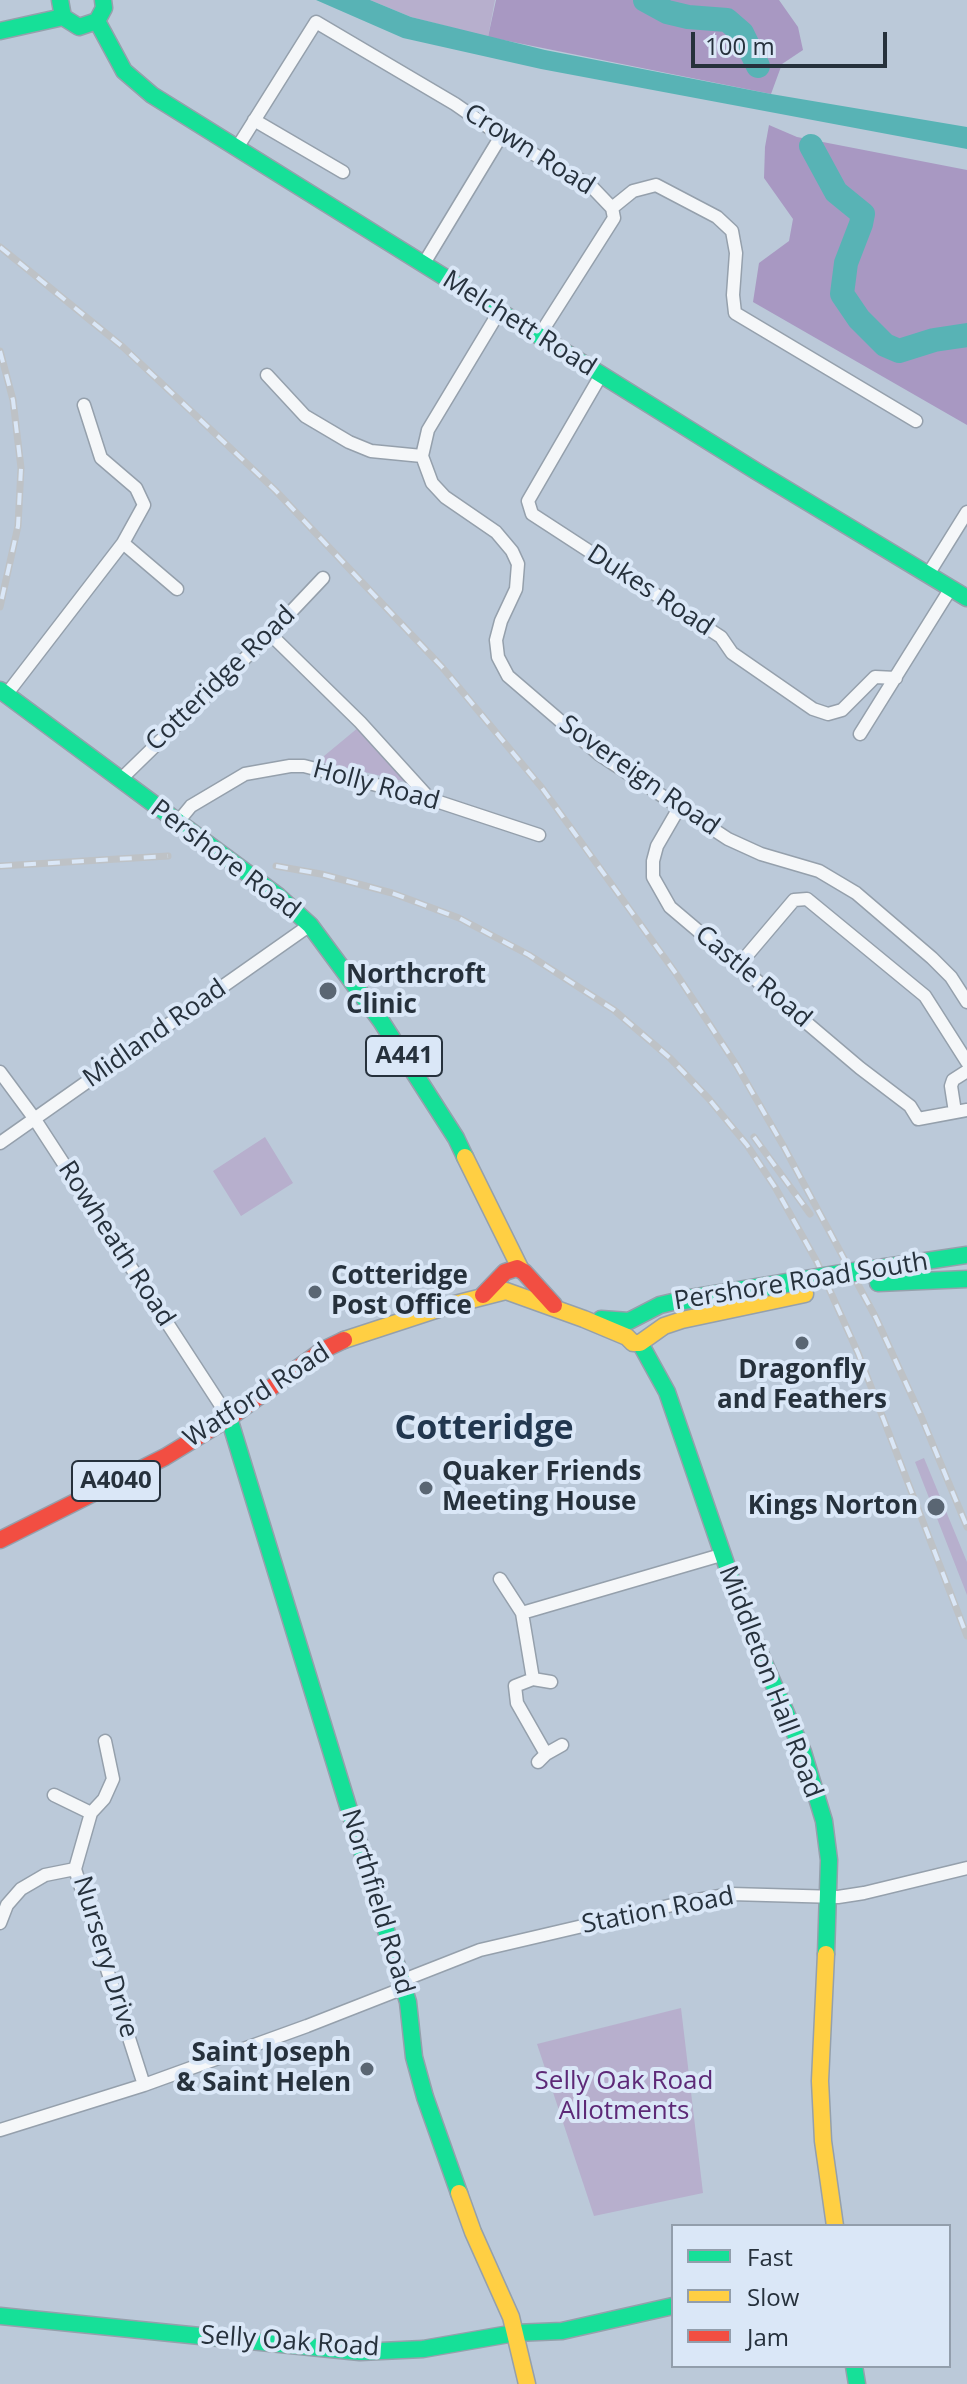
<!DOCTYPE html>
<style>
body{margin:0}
#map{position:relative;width:967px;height:2384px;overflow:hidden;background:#bbc9d9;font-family:"Open Sans",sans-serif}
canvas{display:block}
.legend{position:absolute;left:671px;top:2224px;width:280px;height:144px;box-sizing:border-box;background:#dae7f7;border:2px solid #929eac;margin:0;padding:10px 14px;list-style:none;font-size:24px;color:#26313c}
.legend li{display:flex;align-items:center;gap:16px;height:40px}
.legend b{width:40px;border:2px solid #929eac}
.scale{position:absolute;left:691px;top:32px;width:196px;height:36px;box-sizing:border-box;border:4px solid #26313c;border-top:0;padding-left:10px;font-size:24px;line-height:28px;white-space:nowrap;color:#26313c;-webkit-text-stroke:6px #dae7f7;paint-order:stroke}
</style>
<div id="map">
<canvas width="967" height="2384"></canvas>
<ul class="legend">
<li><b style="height:10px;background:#16e098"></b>Fast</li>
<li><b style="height:10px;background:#ffcf43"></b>Slow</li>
<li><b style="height:10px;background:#f24e42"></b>Jam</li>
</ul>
<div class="scale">100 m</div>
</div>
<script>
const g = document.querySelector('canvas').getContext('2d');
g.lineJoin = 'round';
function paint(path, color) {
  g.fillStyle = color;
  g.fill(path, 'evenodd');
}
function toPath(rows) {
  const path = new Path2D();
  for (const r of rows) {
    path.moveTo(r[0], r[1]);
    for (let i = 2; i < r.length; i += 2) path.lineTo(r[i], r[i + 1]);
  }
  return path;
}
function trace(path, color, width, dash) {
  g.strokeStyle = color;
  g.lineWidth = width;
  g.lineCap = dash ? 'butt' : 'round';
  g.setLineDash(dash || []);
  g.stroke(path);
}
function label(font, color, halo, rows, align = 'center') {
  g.font = font + ' "Open Sans",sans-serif';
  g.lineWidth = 8;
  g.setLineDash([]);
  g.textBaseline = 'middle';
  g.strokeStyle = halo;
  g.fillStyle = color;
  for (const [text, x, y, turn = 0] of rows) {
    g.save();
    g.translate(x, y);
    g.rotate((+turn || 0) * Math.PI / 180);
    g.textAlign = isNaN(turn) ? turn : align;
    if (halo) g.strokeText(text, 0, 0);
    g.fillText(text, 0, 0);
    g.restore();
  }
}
paint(toPath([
 [370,0,495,0,488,37,411,17],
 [359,727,407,782,318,761],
 [265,1137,293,1183,241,1216,213,1171],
 [924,1458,967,1562,967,1595,915,1462],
 [681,2008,703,2193,594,2216,537,2044]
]), '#b7afcd');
paint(toPath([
 [496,0,779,0,798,27,803,50,782,64,771,94,488,37],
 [769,125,797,137,967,170,967,425,753,302,759,263,789,241,793,219,764,178,765,147]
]), '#a898c2');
paint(toPath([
 [316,0,370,0,411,17,545,50,771,94,967,127,967,149,541,69,403,38]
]), '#58b3b5');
trace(toPath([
 [645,0,667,12,688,17,727,20,742,33,758,66],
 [811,146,836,192,863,214,861,224,846,263,842,294,859,319,885,345,899,351,934,340,967,335]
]), '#58b3b5', 24);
const street = toPath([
 [254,120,343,172],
 [237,148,316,22,455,104,501,136,591,186,612,208,633,191,656,185,717,217,732,231,736,253,733,295,735,313,916,421],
 [423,265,501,136],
 [499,312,428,430,422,456,432,483,445,497,496,532,512,551,518,564,516,589,501,621,496,640,498,657,508,676,600,755,728,839,761,854,819,871,856,893,932,958,951,977,967,1002],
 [539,336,614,218,612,208],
 [267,375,305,416,349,442,371,451,422,456],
 [601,375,528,501,532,514,721,637,732,653,813,709,828,714,842,710,875,677,896,678],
 [123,543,177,589],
 [929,573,967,512],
 [270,634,360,722,429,798],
 [6,695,123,543,144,505,136,488,101,458,84,405],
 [860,734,951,588],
 [120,780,270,634,323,578],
 [679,808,657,846,653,861,653,877,670,907,860,1068,910,1106,918,1119,967,1110],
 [177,823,191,806,245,774,290,766,304,766,430,799,539,835],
 [738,966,794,900,807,899,925,996,967,1062],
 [0,1072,34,1118,229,1418],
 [955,1112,951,1086,953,1080,967,1071],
 [0,1143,310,925],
 [500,1579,522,1613],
 [533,1679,551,1682],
 [105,1741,113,1779,104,1799,91,1813,75,1869,144,2085],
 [546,1754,562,1745],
 [538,1762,546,1754,517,1703,515,1686,533,1679,522,1613,721,1555],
 [54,1795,91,1813],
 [0,1923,7,1905,21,1889,45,1875,75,1869],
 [401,1981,480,1950,681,1903,731,1894,838,1897,864,1893,967,1868],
 [0,2130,144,2085,307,2026,404,1988]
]);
const fast = toPath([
 [60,0,63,17,79,27,97,21,104,8,103,0],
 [97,21,124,71,152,95,756,471,967,598],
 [0,31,63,17],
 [0,690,278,896,310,925,381,1021,456,1138,465,1157],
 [872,1269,967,1255],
 [878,1283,967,1279],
 [601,1319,629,1321,660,1305,677,1301],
 [640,1343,667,1392,745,1619,803,1752,824,1821,829,1860,826,1954],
 [229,1418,408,2002,414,2057,425,2097,459,2193],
 [0,2316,360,2352,423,2349,515,2333,562,2331,673,2306],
 [854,2366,857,2384]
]);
const slow = toPath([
 [465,1157,521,1270],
 [344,1340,451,1305,506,1291,584,1319,627,1337,633,1343,640,1343,664,1326,682,1320,805,1294],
 [826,1954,820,2081,823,2141,835,2226],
 [459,2193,473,2232,511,2317,527,2384]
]);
const jam = toPath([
 [483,1295,505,1272,517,1268,524,1272,554,1305],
 [0,1540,165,1457,229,1418,323,1350,344,1340]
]);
trace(street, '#95a0ac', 15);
trace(fast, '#95a0ac', 19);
trace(slow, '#95a0ac', 19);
trace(jam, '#95a0ac', 19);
trace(street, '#f5f7f9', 12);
trace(fast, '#16e098', 16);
trace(slow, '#ffcf43', 16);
trace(jam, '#f24e42', 16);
const rail = toPath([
 [0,247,123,347,275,490,442,667,542,788,677,975,737,1066,784,1147,876,1318,921,1416,967,1527],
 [0,351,13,400,21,468,18,526,0,607],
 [0,866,168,856],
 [276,866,321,874,392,893,459,918,529,955,614,1010,670,1058,709,1099,747,1145,775,1187,817,1262,858,1353,967,1636],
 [754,1137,810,1214]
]);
trace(rail, '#bec2c6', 7);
trace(rail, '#dae7f7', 4, [12]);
const fastBridge = toPath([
 [677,1301,872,1269]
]);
trace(fastBridge, '#95a0ac', 21, []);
trace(fastBridge, '#16e098', 18);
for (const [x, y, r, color] of [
 [328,991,10,"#5a6673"],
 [315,1292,8,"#5a6673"],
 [802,1343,8,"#5a6673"],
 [426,1488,8,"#5a6673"],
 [936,1507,10,"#5a6673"],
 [367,2069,8,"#5a6673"]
]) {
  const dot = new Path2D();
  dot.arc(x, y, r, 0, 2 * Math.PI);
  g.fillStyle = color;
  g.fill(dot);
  trace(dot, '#dae7f7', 3);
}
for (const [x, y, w] of [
 [404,1056,76],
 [116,1481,88]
]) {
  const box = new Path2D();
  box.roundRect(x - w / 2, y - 20, w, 40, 6);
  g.fillStyle = '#dae7f7';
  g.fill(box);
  trace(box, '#26313c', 2);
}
label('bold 24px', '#26313c', null, [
 ["A441",404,1056],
 ["A4040",116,1481]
]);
label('26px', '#26313c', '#dae7f7', [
 ["Crown Road",529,150,32],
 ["Melchett Road",519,324,32],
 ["Dukes Road",650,591,33],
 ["Cotteridge Road",221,679,-44],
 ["Sovereign Road",639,776,35],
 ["Holly Road",376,786,15],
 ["Pershore Road",225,860,37],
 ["Castle Road",753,977,40],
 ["Midland Road",155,1034,-35],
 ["Rowheath Road",116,1244,57],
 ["Pershore Road South",801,1282,-9],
 ["Watford Road",257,1396,-33],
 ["Middleton Hall Road",770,1682,69],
 ["Northfield Road",377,1902,73],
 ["Station Road",658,1911,-11],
 ["Nursery Drive",105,1957,73],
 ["Selly Oak Road",290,2342,4]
]);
label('bold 26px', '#26313c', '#dae7f7', [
 ["Northcroft",346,976],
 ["Clinic",346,1006],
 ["Cotteridge",331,1277],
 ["Post Office",331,1307],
 ["Dragonfly",802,1371,"center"],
 ["and Feathers",802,1401,"center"],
 ["Quaker Friends",442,1473],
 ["Meeting House",442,1503],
 ["Kings Norton",918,1507,"right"],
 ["Saint Joseph",351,2054,"right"],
 ["& Saint Helen",351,2084,"right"]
], 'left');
label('26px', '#5d2977', '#dae7f7', [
 ["Selly Oak Road",624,2082],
 ["Allotments",624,2112]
]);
label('bold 34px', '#22374f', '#dae7f7', [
 ["Cotteridge",484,1429]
]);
</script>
